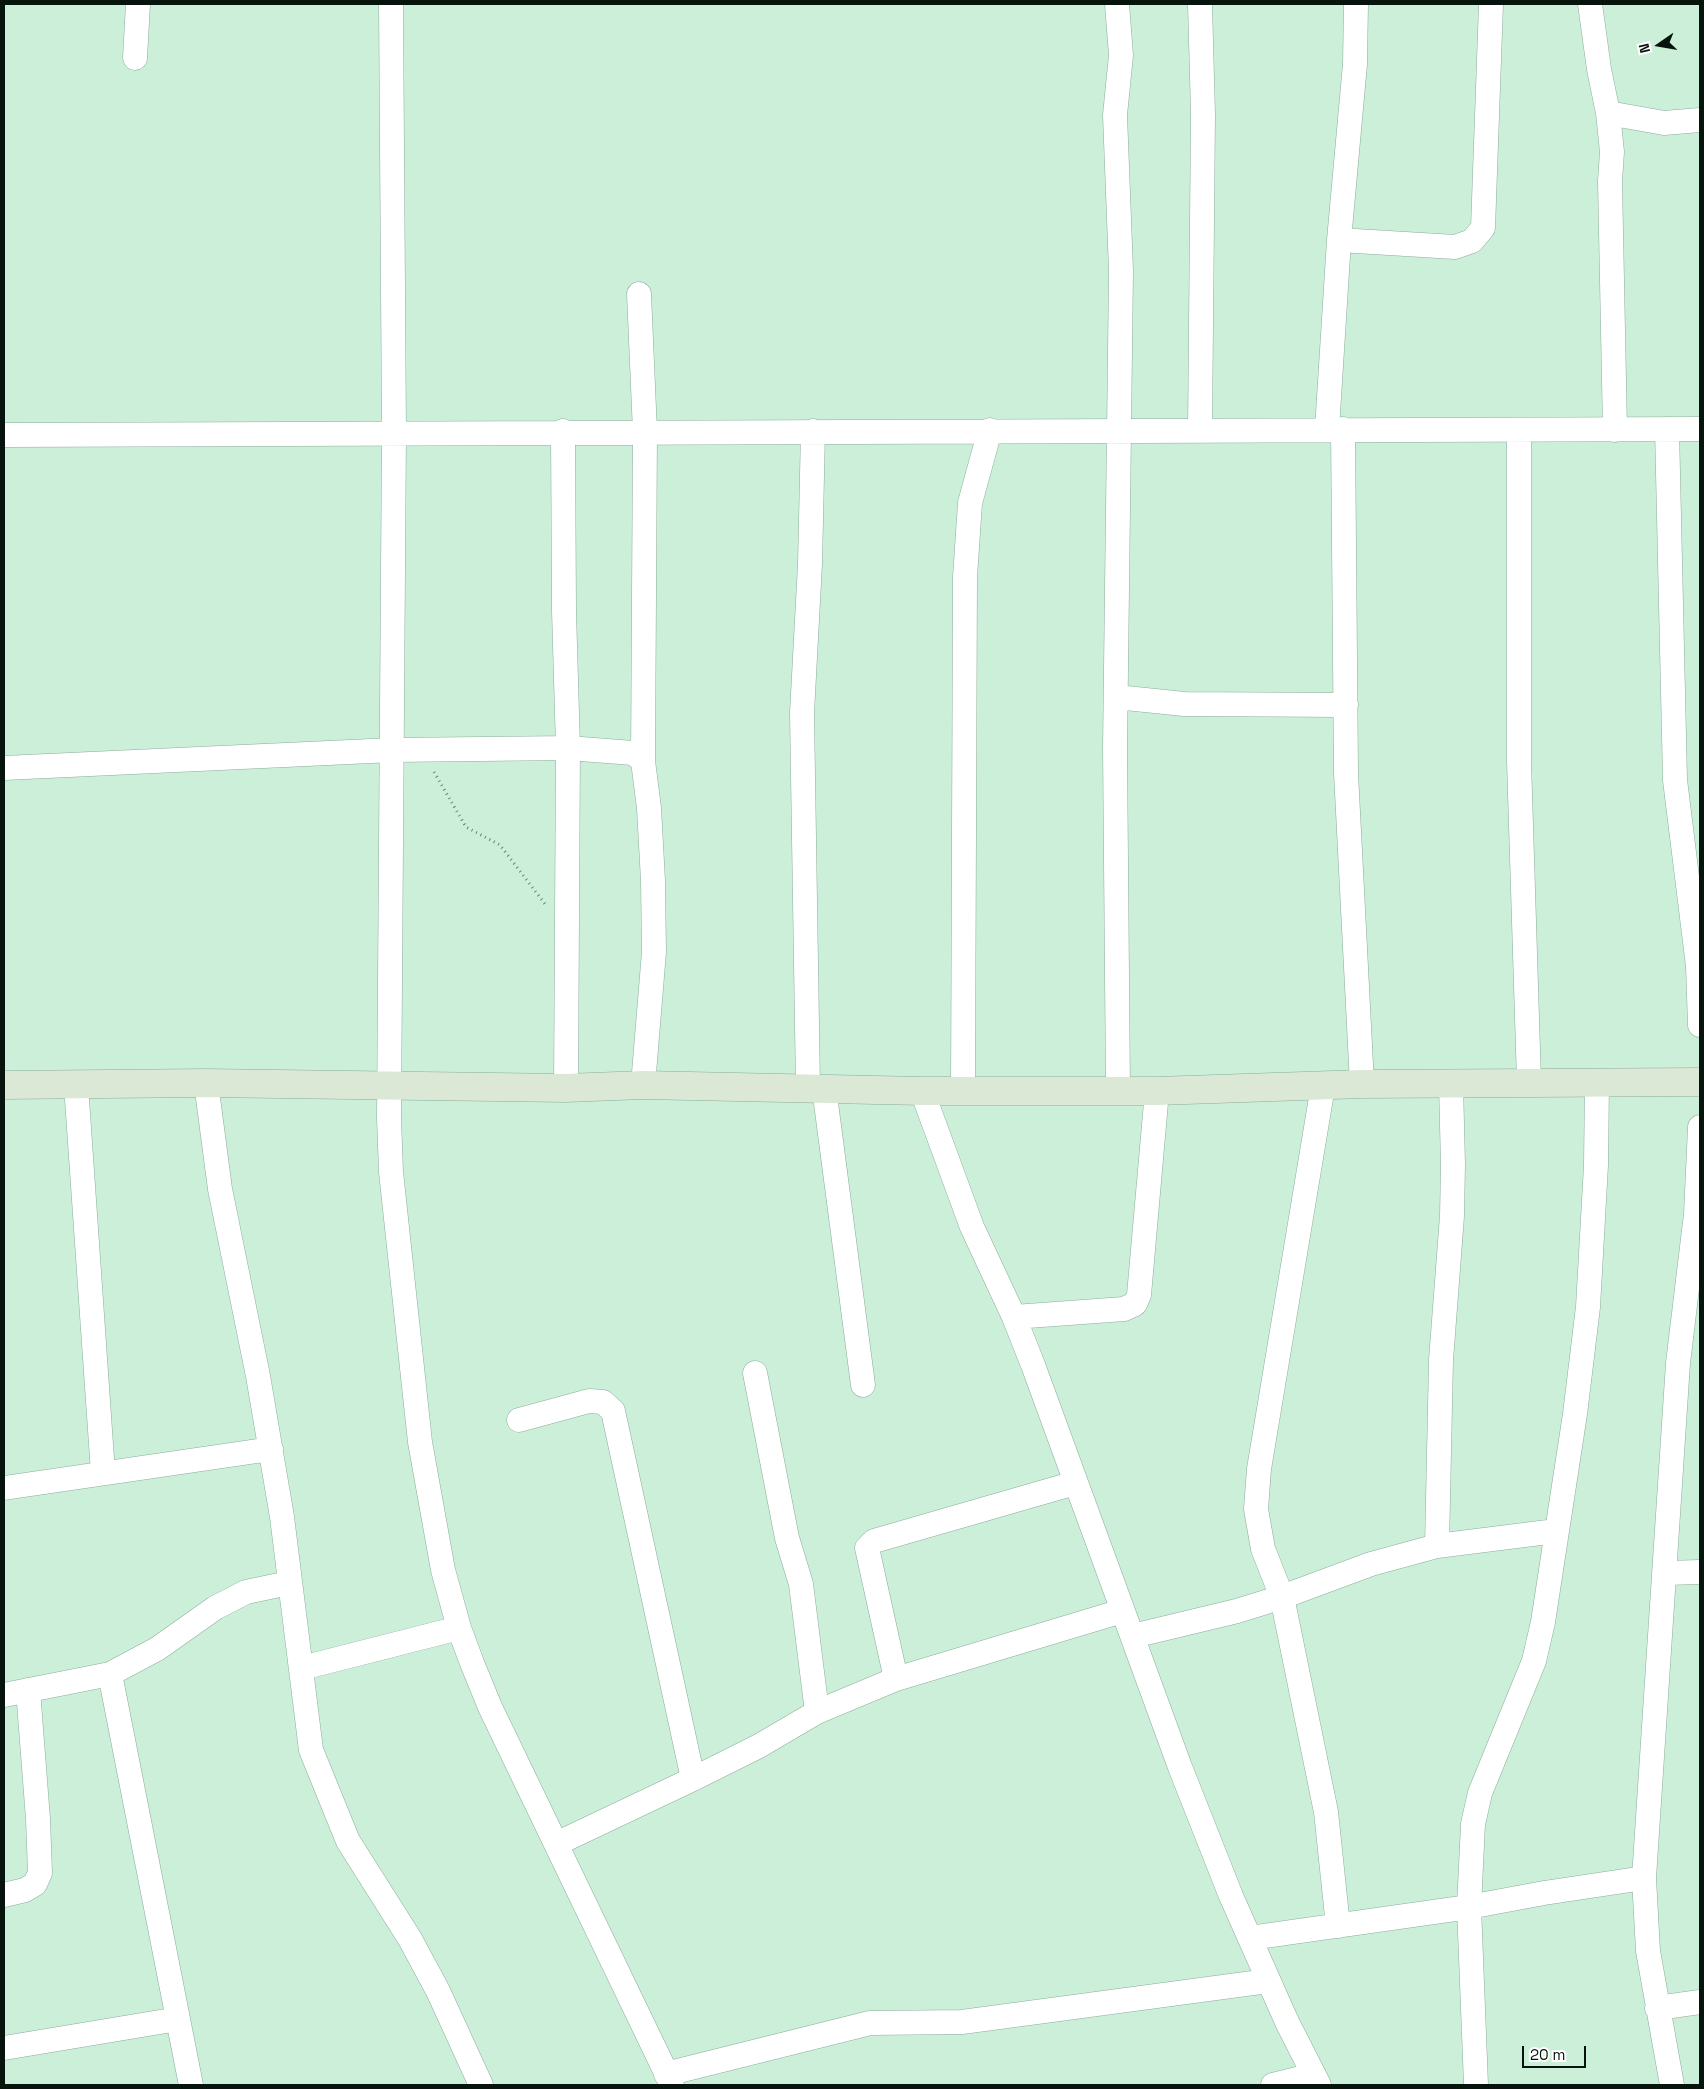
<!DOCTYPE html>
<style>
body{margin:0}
#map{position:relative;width:1704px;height:2089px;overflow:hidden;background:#ccefda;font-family:"Space Grotesk",sans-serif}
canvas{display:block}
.frame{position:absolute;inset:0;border:5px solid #07140d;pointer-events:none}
.north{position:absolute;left:1634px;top:20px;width:50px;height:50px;-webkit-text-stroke:4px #fff;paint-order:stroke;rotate:257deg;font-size:14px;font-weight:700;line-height:20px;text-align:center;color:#07140d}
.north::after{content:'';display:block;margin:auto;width:18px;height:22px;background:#07140d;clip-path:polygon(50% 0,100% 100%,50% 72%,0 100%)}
.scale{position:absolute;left:1522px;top:2046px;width:64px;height:22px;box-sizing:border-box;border:2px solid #07140d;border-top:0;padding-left:6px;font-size:15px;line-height:18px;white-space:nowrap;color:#07140d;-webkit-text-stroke:4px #fff;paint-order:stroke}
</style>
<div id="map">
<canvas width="1704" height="2089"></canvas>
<div class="frame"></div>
<div class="north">N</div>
<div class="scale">20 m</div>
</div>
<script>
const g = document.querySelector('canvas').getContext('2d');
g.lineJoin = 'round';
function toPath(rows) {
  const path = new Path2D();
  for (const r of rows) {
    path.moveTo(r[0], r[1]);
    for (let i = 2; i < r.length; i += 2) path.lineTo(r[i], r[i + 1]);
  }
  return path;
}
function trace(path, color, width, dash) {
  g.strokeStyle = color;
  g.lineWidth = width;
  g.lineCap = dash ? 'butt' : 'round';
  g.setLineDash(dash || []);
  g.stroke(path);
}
const street = toPath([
 [391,4,394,433,389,1118,391,1172,420,1442,443,1570,459,1628,472,1663,490,1707,672,2085],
 [1117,4,1121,55,1115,115,1121,271,1115,748,1118,1091],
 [1200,4,1203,114,1200,431],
 [1590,4,1599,69,1608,113,1612,152,1610,181,1615,430],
 [135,58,138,4],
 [1608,113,1664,123,1700,120],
 [1339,240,1455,247,1472,241,1483,228,1491,4],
 [639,294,645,432,643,761],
 [1327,429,1339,240,1355,64,1356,4],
 [1343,429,1346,773,1362,1084],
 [1667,429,1675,780,1698,966,1700,1025],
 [1519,430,1519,761,1529,1082],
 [563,431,564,611,568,748,566,1088],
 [4,435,1700,429],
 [1116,697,1184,704,1346,705],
 [4,768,393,750,568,748,633,753,643,761,649,808,653,881,654,952,643,1085],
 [206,1083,220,1189,258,1376,282,1517,311,1750,348,1841,410,1939,438,1991,481,2085],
 [76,1085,103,1473],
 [1323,1086,1259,1469,1256,1509,1263,1549,1282,1597,1326,1812,1338,1926],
 [808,1088,802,713,810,564,813,431],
 [824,1088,863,1385],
 [922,1091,972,1227,1014,1317,1033,1365,1180,1767,1231,1896,1287,2022,1319,2085],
 [963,1091,965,577,970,503,990,430],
 [1014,1317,1124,1309,1135,1304,1139,1295,1157,1091],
 [755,1373,787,1538,801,1584,817,1712],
 [519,1420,589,1401,603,1402,613,1411,693,1779],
 [4,1488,271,1449],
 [1437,1546,1441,1360,1452,1216,1453,1165,1451,1084],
 [1665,1573,1700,1572],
 [1133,1636,1237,1611,1282,1597,1371,1564,1437,1546,1556,1531],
 [302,1668,459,1628],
 [110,1674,191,2085],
 [896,1679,867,1548,874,1541,1075,1483],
 [4,1695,110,1674,157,1649,215,1608,246,1592,289,1583],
 [556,1844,693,1779,759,1746,817,1712,896,1679,1122,1611],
 [1644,1878,1678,1363,1696,1214,1700,1127],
 [4,1895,25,1890,35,1884,40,1873,38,1819,28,1690],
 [1250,1938,1469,1907,1544,1893,1644,1878,1648,1951,1672,2085],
 [1657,2008,1700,2002],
 [4,2048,178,2019],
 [666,2074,870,2023,962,2022,1268,1981],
 [1273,2085,1314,2075],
 [1476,2085,1469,1907,1473,1824,1480,1793,1534,1661,1543,1622,1575,1414,1588,1307,1596,1165,1597,1083]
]);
const secondary = toPath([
 [4,1085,206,1083,566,1088,643,1085,922,1091,1157,1091,1362,1084,1700,1082]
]);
trace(street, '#8bad99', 25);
trace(secondary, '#8bad99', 29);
trace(toPath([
 [434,772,466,827,500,845,545,904]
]), '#6b8375', 3, [1, 4]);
trace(street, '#fff', 24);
trace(secondary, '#dbe8d5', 28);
</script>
